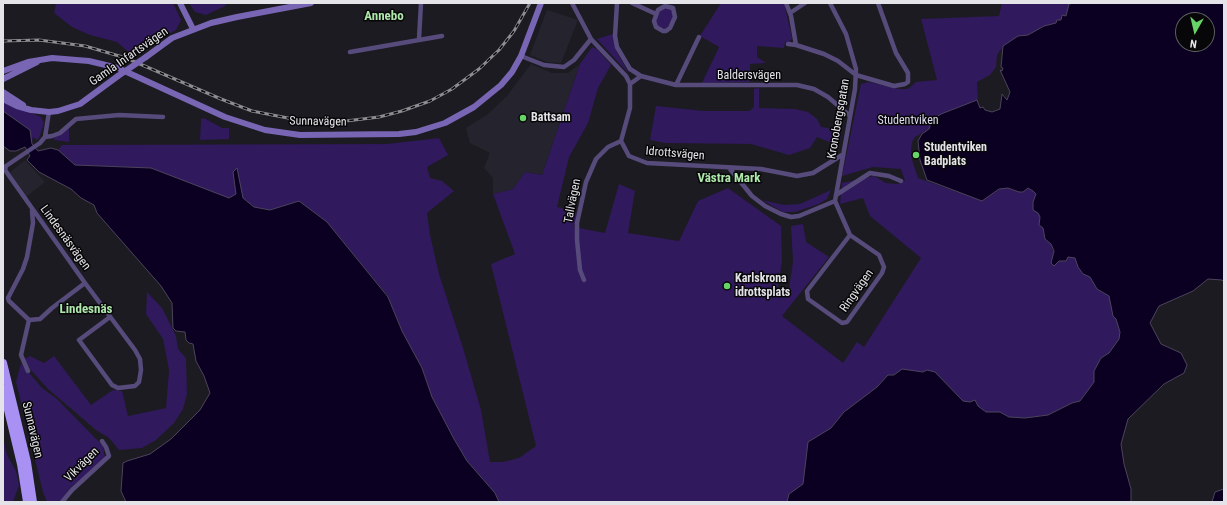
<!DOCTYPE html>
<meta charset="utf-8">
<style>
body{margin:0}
#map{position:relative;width:1227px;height:505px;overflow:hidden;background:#1c1b21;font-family:"Roboto Condensed",sans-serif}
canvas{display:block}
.frame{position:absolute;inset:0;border:4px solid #e4e3e7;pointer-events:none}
.north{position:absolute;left:1175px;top:12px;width:40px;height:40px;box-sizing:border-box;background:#070608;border:1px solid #5f5e61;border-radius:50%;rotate:188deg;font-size:11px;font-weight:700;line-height:16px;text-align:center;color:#e4e3e7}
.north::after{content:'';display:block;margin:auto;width:14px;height:18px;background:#66d466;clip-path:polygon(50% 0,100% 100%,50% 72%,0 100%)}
</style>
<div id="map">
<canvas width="1227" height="505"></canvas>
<div class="frame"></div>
<div class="north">N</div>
</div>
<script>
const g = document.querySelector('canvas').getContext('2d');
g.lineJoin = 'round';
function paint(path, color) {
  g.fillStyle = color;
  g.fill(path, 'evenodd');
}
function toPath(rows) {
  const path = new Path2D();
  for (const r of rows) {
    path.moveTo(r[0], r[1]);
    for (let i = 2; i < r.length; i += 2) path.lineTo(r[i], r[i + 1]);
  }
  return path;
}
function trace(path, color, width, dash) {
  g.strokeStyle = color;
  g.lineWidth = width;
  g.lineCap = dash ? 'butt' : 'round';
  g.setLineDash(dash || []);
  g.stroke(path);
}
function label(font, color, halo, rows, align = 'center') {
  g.font = font + ' "Roboto Condensed",sans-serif';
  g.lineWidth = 3;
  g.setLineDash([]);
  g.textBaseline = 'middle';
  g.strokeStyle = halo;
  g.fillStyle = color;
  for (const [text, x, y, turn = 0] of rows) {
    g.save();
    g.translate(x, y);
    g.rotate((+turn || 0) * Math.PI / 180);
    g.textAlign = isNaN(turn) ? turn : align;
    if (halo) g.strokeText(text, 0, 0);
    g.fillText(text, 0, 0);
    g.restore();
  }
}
paint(toPath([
 [547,10,578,20,561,63,547,62,530,55],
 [531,64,552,73,568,73,580,64,542,175,525,172,513,189,493,194,493,178,484,168,490,153,470,143,466,128,488,114,507,96],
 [25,160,45,182,26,197,9,173]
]), '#25232e');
paint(toPath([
 [56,3,173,3,181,20,176,30,132,55,117,42,90,35,72,27,54,13],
 [189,3,226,3,225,6,206,15,195,12],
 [721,3,784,3,792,38,790,42,785,42,784,48,757,46,757,57,766,63,750,64,750,82,702,83,719,47,700,36],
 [1002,3,1074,3,1069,4,1066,16,1056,23,1028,35,1018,36,1003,46,997,55,996,67,990,75,977,82,978,102,977,100,941,114,929,129,915,137,912,142,911,150,912,160,918,178,982,201,1000,189,1008,188,1019,192,1028,188,1033,191,1036,194,1033,210,1038,212,1040,217,1039,225,1043,228,1045,239,1051,244,1054,257,1059,261,1068,257,1076,258,1079,267,1083,274,1090,277,1097,289,1109,296,1113,316,1116,319,1120,332,1119,339,1109,353,1101,358,1094,371,1094,382,1080,401,1072,403,1048,415,1025,418,1009,417,1000,412,986,412,970,402,963,401,935,372,927,370,923,372,888,375,877,387,844,412,831,428,808,442,803,484,789,494,787,502,499,502,495,493,467,461,454,439,432,397,422,368,402,331,388,296,327,222,299,201,270,210,254,207,243,198,233,172,236,194,229,199,151,168,75,165,58,150,62,145,387,144,439,138,448,155,427,167,430,178,442,181,454,191,427,213,430,235,439,274,463,348,481,410,490,462,503,462,519,458,536,446,491,264,515,254,493,194,513,189,525,172,542,175,580,64,592,47,597,49,611,65,598,88,588,123,569,157,557,207,577,212,574,227,605,233,619,184,635,191,628,233,679,241,698,201,728,188,781,226,782,261,777,293,788,295,793,262,791,226,803,224,806,242,829,257,782,316,843,363,857,342,864,347,921,258,870,216,863,198,840,204,842,183,874,176,886,183,897,184,905,181,901,169,873,167,842,176,861,84,869,82,899,89,908,89,916,82,937,80,921,19,999,16],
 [663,8,670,8,674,16,667,28,665,29,657,26,656,22,657,15],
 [613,34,617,52,629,74,597,39],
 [759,88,759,108,795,109,808,112,817,119,821,127,842,130,839,146,817,137,810,148,789,155,751,144,665,143,650,140,656,106,704,111,749,111,754,107,754,89],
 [3,102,41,117,44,123,39,138,37,140,33,137,32,142,30,130,3,111],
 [204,118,222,128,229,128,229,139,200,140,201,119],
 [69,125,69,142,54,140,54,138],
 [831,190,827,199,819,204,795,212,783,212,762,200,784,205,800,204],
 [147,292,162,308,176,336,178,349,186,358,187,394,183,409,174,423,156,440,142,448,119,450,109,438,96,430,48,389,30,369,25,359,30,356,44,363,54,356,91,405,113,390,122,391,128,416,166,408,169,370,163,339,146,314],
 [21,363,42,388,57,399,103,446,105,458,70,488,60,502,47,502,43,492,16,382],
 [3,438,7,455,16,471,19,485,13,502,3,502]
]), '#30195c');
const water = toPath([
 [1074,3,1224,3,1224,282,1222,280,1208,279,1193,291,1159,306,1150,323,1161,344,1181,353,1187,365,1184,373,1164,384,1128,419,1121,444,1124,464,1131,489,1131,502,787,502,789,494,803,484,808,442,831,428,844,412,877,387,888,375,894,375,902,369,923,372,927,370,935,372,963,401,970,402,975,400,978,406,986,412,1000,412,1009,417,1025,418,1048,415,1072,403,1080,401,1094,382,1094,371,1101,358,1109,353,1119,339,1120,332,1116,319,1113,316,1109,296,1097,289,1090,277,1083,274,1078,267,1075,258,1068,257,1066,261,1059,261,1054,266,1051,263,1054,251,1051,244,1045,239,1043,228,1039,225,1040,217,1038,213,1033,210,1033,202,1036,194,1033,191,1028,188,1023,192,1019,192,1008,188,999,189,982,201,927,180,920,160,918,141,922,134,929,129,932,120,941,114,977,100,980,108,983,107,985,110,992,112,1000,109,1002,94,1007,100,1010,92,1000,70,1002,71,1003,68,1001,67,1003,46,1018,36,1028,35,1044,26,1056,23,1057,20,1061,20,1062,15,1066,16,1069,4,1074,3],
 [1183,20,1207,20,1207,44,1183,44,1183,20],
 [3,111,30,130,32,144,38,151,51,148,58,150,75,165,151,168,229,198,236,194,233,172,237,168,243,198,254,207,270,210,299,201,327,222,388,297,402,331,422,368,432,397,454,439,467,461,495,493,499,502,126,502,121,491,123,463,127,461,150,454,171,439,200,410,210,393,204,376,196,361,193,344,189,343,186,340,185,332,176,331,173,328,172,303,161,286,97,213,94,205,81,198,71,189,39,172,27,160,30,156,25,147,16,151,10,151,3,146,3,111],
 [1224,489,1224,502,1212,502,1215,492,1224,489]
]);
paint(water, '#0b0021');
trace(water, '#4c445c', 1);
trace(toPath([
 [572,3,591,39,626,76,630,84,630,108,621,141,629,156,647,163,761,169,797,176,813,173,842,155],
 [617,3,615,36,617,47,630,69,641,76,630,84],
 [632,3,656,14],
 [786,3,791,16,796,45],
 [830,3,846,34,856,69,855,89,835,201,850,235,807,291,808,299,842,323,847,322,882,273,884,267,879,255,850,235],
 [665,6,673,8,675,17,670,28,666,31,663,31,656,27,654,21,658,10,665,6],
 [790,13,805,3],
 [419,39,421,3],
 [788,44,796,45,824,54,838,61,856,75,894,86,905,84,908,82,908,73,896,53,878,3],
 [350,52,442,36],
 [521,56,544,65,564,67,574,60,591,39],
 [641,76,676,85,797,85,814,89,828,97,849,115],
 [676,85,699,37],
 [49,112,45,137,40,143,6,166,5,170,85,283,135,350,140,359,141,370,139,382,135,386,118,388,112,385,79,340,110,317],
 [45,137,52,136,60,133,76,119,119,115,163,117],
 [730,169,752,196,765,206,781,214,791,217,799,216,835,201],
 [836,195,870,173,889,176,901,181],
 [584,280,580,270,577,240,577,223,586,182,596,159,608,147,621,141],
 [29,320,9,301,8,298,23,269,27,257,33,223,32,211],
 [29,320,40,319,52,308,85,283],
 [28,371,21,355,29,320],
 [62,502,72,490,109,456,106,447,102,441]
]), '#574b7c', 4.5);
trace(toPath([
 [180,3,193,29],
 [146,57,172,38,211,23,237,17,311,3],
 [3,71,28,62,52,58,89,61,118,68,225,117,265,130,300,135,399,134,416,132,445,123,474,107,501,85,512,72,521,56,541,3],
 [3,79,37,62],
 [3,92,23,105],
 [3,99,17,106,31,110,49,112,58,111,80,104,118,76]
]), '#7865b4', 6);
trace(toPath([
 [3,363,27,462,33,502],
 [3,389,21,464,27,502]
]), '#a991f4', 8);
const rail = toPath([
 [3,41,39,40,85,46,126,58,221,99,252,111,298,120,346,121,379,117,402,111,430,101,452,89,479,69,499,50,514,31,530,3]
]);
trace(rail, '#8d8c91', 3);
trace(rail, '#070608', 1.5, [4.5]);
trace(toPath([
 [118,76,146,57]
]), '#7865b4', 6);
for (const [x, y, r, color] of [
 [523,118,4,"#66d466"],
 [916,155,4,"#66d466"],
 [727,286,4,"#66d466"]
]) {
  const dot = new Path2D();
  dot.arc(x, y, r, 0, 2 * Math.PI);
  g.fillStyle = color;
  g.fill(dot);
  trace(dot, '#070608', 1.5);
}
label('12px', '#e4e3e7', '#070608', [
 ["Gamla Infartsvägen",129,57,-35],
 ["Baldersvägen",749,76],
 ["Kronobergsgatan",839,119,-80],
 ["Sunnavägen",318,122,1],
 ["Idrottsvägen",675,154,5],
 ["Tallvägen",573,201,-79],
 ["Lindesnäsvägen",65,238,54],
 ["Ringvägen",857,291,-55],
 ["Sunnavägen",32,430,77],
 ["Vikvägen",82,465,-45]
]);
label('bold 12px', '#e4e3e7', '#070608', [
 ["Battsam",531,118],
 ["Studentviken",924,148],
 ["Badplats",924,162],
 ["Karlskrona",735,279],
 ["idrottsplats",735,293]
], 'left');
label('12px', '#dfdbf1', '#070608', [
 ["Studentviken",908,121]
]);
label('bold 13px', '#aee7ab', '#070608', [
 ["Annebo",384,17],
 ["Västra Mark",729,179],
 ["Lindesnäs",86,310]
]);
</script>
